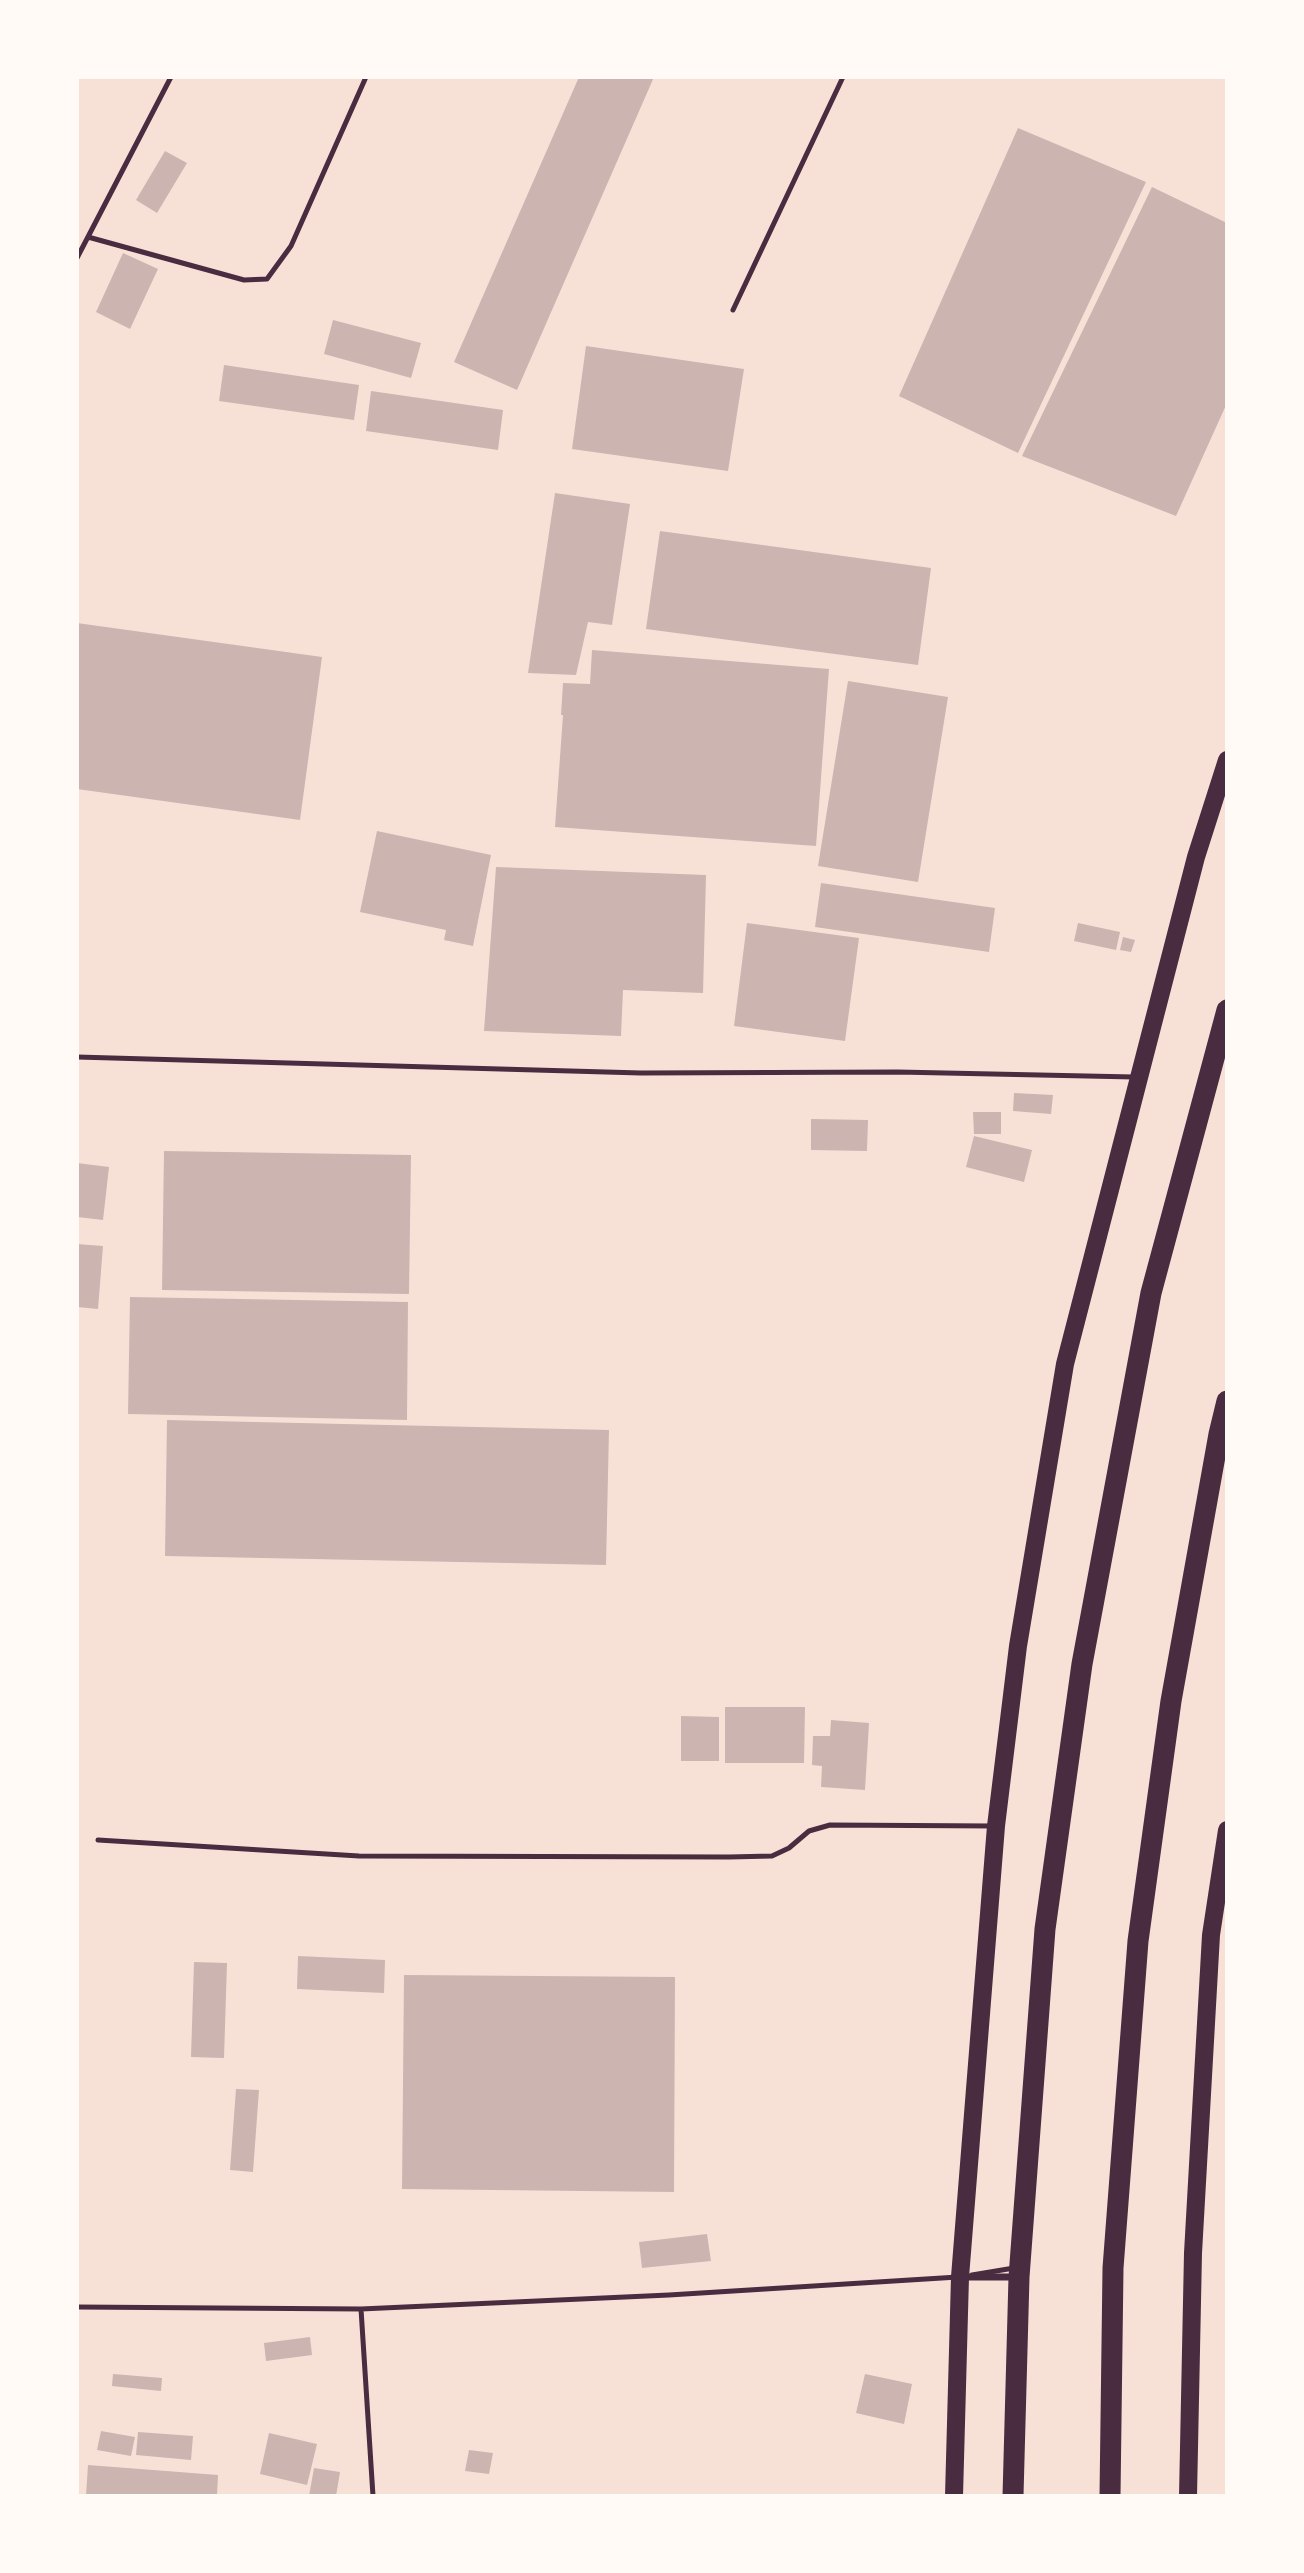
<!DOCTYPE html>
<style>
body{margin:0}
#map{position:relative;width:1304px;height:2573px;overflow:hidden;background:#f7e1d7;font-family:Arial,sans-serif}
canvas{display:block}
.frame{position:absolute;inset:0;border:79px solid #fffaf5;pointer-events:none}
</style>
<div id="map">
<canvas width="1304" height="2573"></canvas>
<div class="frame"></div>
</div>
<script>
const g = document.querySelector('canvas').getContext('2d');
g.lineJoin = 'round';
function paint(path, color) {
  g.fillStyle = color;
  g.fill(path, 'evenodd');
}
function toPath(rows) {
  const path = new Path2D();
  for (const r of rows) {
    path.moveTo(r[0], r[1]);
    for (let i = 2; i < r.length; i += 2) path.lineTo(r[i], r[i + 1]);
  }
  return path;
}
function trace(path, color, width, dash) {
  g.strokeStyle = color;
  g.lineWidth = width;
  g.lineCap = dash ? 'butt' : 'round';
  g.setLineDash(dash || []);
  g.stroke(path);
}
paint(toPath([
 [579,77,654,77,517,390,454,362],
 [1018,128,1146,182,1018,453,899,396],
 [165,151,187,163,157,213,136,200],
 [1152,187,1227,223,1227,403,1176,516,1022,456],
 [123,253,158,269,130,329,96,312],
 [333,320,421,343,411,378,324,354],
 [586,346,744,369,728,471,572,449],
 [224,365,359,385,354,420,219,401],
 [371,391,503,410,498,450,366,431],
 [555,493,630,504,612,625,588,622,576,675,528,673],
 [660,531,931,568,918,665,646,629],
 [77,623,322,657,300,820,77,789],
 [592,650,829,669,816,846,555,827,563,715,561,715,563,683,590,684],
 [848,681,948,697,918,882,818,866],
 [377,831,491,855,473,946,444,940,446,930,360,912],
 [496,867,706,875,703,993,623,990,621,1036,484,1031],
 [821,883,995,908,989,952,815,927],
 [747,923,859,938,845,1041,734,1026],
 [1078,923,1120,932,1116,950,1074,941],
 [1123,937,1135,940,1131,952,1120,950],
 [1014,1093,1053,1095,1051,1114,1013,1111],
 [973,1112,1001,1112,1001,1134,974,1134],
 [811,1119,868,1120,867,1151,811,1150],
 [974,1136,1032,1150,1024,1182,966,1167],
 [164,1151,411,1155,409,1294,162,1290],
 [77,1163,109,1167,103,1220,77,1217],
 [77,1244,103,1246,98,1309,77,1307],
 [130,1297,408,1302,407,1420,128,1414],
 [167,1420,609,1430,606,1565,165,1556],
 [725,1707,805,1707,804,1763,725,1763],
 [681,1716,719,1717,719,1761,681,1761],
 [831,1720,869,1723,865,1790,821,1787,822,1766,812,1765,813,1736,830,1736],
 [298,1956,385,1960,384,1993,297,1989],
 [194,1962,227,1963,224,2058,191,2057],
 [404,1975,675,1977,674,2192,402,2189],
 [236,2089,259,2090,253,2172,230,2170],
 [707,2234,711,2261,642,2268,639,2242],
 [310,2337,312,2355,266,2361,264,2343],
 [113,2374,162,2378,161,2391,112,2386],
 [865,2374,912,2384,904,2424,856,2413],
 [101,2431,135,2437,131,2456,97,2450],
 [138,2432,193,2436,191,2460,136,2455],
 [269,2433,317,2444,307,2485,260,2474],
 [469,2450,493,2453,489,2474,465,2471],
 [88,2465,218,2475,217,2496,86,2496],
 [314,2468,340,2472,336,2496,309,2496]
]), '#ccb4b1');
trace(toPath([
 [88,237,244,280,267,279,291,246,366,77],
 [77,258,171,77],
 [733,310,843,77],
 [77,1057,641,1073,898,1072,1134,1077],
 [98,1840,359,1856,729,1857,772,1856,789,1848,809,1831,830,1825,993,1826],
 [972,2275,1014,2268],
 [77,2307,361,2309,669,2295,958,2277],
 [361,2309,373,2496]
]), '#4a2c40', 5);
trace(toPath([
 [960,2277,1018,2277]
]), '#4a2c40', 7);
trace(toPath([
 [954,2496,960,2277,996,1826,1018,1646,1065,1364,1196,857,1227,760],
 [1188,2496,1193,2253,1211,1935,1227,1830]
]), '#4a2c40', 18);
trace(toPath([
 [1013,2496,1019,2277,1045,1929,1082,1664,1151,1293,1227,1010],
 [1110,2496,1113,2268,1138,1941,1171,1701,1219,1434,1227,1401]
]), '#4a2c40', 21);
</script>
